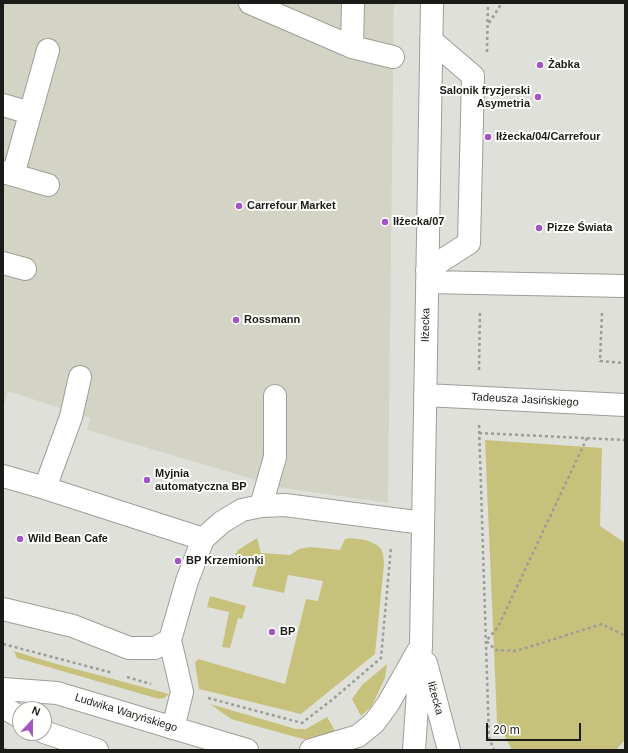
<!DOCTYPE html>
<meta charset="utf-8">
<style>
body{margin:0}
#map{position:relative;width:628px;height:753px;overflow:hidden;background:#e0e0da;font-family:Helvetica,sans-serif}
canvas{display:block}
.frame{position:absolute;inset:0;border:4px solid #1b1b19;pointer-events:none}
.north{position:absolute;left:12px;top:701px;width:40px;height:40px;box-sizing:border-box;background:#fffffe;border:1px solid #a4a4a2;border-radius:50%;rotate:22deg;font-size:11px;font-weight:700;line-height:16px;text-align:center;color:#1b1b19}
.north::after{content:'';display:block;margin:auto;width:14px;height:18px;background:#a354c5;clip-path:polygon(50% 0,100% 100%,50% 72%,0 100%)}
.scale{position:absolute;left:486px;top:723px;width:95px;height:18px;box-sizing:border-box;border:2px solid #1b1b19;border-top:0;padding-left:5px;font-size:12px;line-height:14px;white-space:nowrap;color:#1b1b19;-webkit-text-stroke:3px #fffffe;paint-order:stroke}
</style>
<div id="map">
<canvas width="628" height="753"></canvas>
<div class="frame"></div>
<div class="north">N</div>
<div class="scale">20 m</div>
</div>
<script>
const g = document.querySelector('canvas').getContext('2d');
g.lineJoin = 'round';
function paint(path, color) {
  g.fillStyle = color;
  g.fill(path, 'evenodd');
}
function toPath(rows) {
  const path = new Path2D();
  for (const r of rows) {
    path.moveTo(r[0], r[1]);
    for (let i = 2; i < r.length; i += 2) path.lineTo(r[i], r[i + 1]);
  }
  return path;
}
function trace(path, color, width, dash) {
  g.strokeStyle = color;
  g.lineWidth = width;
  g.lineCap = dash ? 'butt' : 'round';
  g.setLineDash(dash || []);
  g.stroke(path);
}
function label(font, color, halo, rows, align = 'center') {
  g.font = font + ' Helvetica,sans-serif';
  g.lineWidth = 4;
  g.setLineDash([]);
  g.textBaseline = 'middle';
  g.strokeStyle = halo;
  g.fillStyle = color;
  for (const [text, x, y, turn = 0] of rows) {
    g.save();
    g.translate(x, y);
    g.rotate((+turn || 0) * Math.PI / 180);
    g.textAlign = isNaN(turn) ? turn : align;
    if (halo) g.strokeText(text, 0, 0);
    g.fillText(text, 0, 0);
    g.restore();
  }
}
paint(toPath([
 [3,3,394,3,388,503,283,488,87,430,90,418,8,391,3,408]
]), '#d4d4c6');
paint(toPath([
 [485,440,602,448,600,526,625,543,625,740,616,750,512,750,497,721],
 [257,538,261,553,290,555,299,549,310,547,340,550,345,539,351,538,366,540,377,545,381,549,383,554,384,564,375,654,301,714,199,689,195,663,198,659,285,684,306,599,318,601,323,581,288,575,284,593,252,586,259,562,235,555,238,550],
 [210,596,246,606,242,619,238,618,230,648,222,647,229,612,207,607],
 [14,651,53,663,169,694,164,698,159,699,17,658],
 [387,664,385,678,376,697,371,707,361,716,352,699,362,685],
 [210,704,296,729,306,729,327,717,337,734,309,740,299,738,231,719]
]), '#c7c27b');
const minor = toPath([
 [250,3,352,47,353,3],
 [352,47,393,57],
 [3,105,30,113],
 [3,172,48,185],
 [13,175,48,50],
 [3,263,25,269],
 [427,270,469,243,473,76,431,40],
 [427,282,625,286],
 [425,395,625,405],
 [3,476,45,488,203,539],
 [45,488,71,417,80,377],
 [261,506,275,457,275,396],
 [3,609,73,626,129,648,155,648,170,640],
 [426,663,449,750],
 [173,728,182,692,170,640,187,581,203,539,222,522,242,510,261,506,285,505,423,523],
 [311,750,358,736,374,723,388,704,418,651],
 [414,750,421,646,432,3]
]);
const major = toPath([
 [3,689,57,693,247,750],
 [3,707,20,717],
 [44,732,97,750]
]);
trace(minor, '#9e9e98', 24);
trace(major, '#9e9e98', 24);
trace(toPath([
 [489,23,502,3],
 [487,52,488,3],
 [602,313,600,361,625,363],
 [479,370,480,311],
 [479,425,489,738,494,750],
 [479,433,625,440],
 [587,438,498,627,486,641,496,650,516,651,602,624,625,636],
 [3,644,113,673],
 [127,677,151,684],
 [208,698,302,723,333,699,381,658,391,547],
 [3,749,8,750]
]), '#9d9d98', 2.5, [3, 3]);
trace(minor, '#fff', 22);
trace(major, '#fff', 22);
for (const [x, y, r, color] of [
 [540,65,4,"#a354c5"],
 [538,97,4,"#a354c5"],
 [488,137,4,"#a354c5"],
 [239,206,4,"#a354c5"],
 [385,222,4,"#a354c5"],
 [539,228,4,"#a354c5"],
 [236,320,4,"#a354c5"],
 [147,480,4,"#a354c5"],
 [20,539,4,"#a354c5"],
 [178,561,4,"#a354c5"],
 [272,632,4,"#a354c5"]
]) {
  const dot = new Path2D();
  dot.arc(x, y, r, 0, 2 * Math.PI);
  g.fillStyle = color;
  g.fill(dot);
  trace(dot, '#fffffe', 1.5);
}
label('bold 11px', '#1b1b19', '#fffffe', [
 ["Żabka",548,65],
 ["Salonik fryzjerski",530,91,"right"],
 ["Asymetria",530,104,"right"],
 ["Iłżecka/04/Carrefour",496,137],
 ["Carrefour Market",247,206],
 ["Iłżecka/07",393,222],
 ["Pizze Świata",547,228],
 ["Rossmann",244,320],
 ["Myjnia",155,474],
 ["automatyczna BP",155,487],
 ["Wild Bean Cafe",28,539],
 ["BP Krzemionki",186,561],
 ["BP",280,632]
], 'left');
label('11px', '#1b1b19', '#fffffe', [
 ["Iłżecka",426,325,-89],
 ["Tadeusza Jasińskiego",525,400,3],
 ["Iłżecka",435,698,75],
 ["Ludwika Waryńskiego",126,713,17]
]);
</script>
